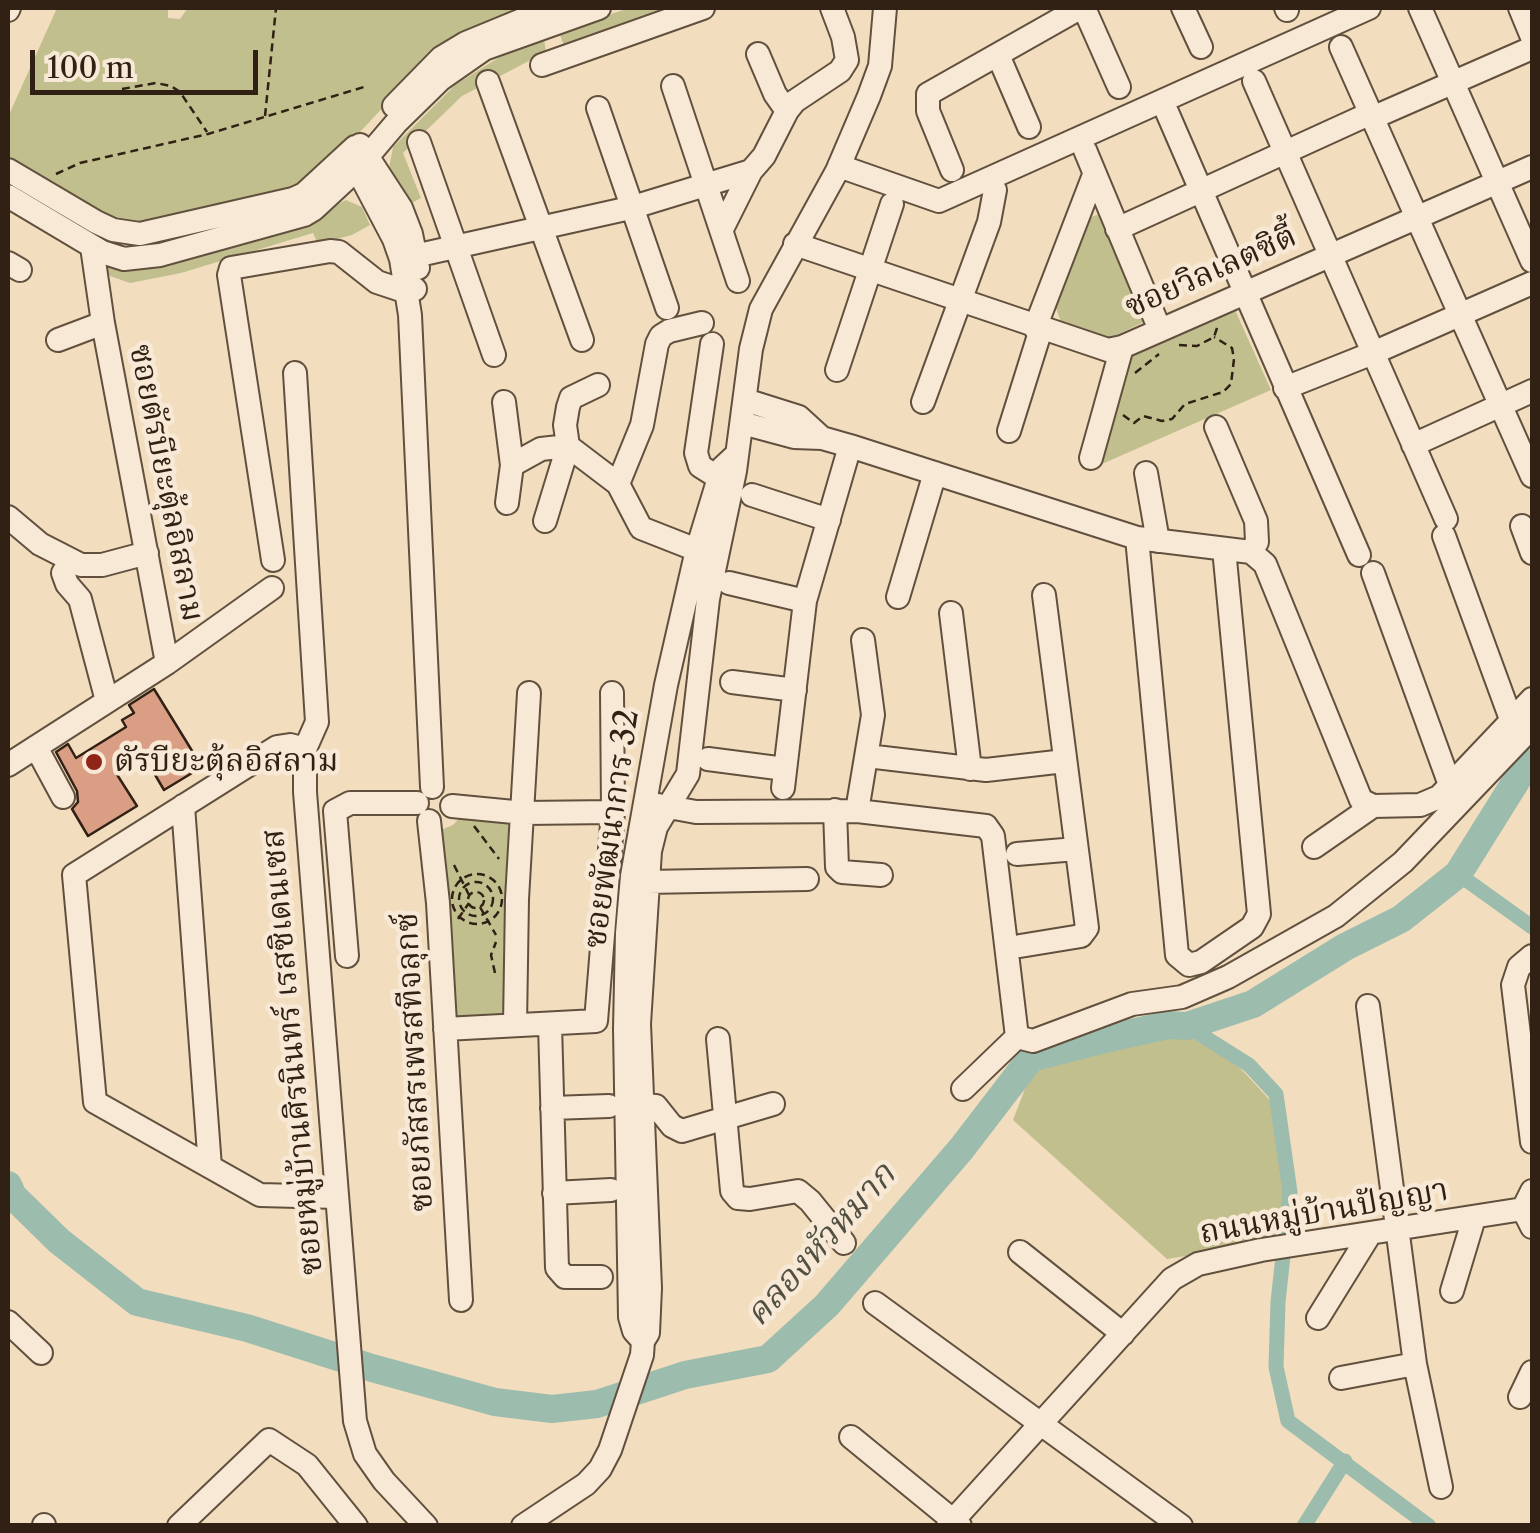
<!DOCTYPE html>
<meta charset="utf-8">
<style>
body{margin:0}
#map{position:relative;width:1540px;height:1533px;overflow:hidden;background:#f2ddbe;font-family:"Libre Caslon Text",serif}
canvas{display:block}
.frame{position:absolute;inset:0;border:10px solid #312114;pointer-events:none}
.scale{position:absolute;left:30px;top:50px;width:228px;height:45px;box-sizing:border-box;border:5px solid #312114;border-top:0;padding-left:12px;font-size:30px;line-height:35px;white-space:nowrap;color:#312114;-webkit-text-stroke:8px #f7e9d5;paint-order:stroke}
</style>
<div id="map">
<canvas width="1540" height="1533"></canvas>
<div class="frame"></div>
<div class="scale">100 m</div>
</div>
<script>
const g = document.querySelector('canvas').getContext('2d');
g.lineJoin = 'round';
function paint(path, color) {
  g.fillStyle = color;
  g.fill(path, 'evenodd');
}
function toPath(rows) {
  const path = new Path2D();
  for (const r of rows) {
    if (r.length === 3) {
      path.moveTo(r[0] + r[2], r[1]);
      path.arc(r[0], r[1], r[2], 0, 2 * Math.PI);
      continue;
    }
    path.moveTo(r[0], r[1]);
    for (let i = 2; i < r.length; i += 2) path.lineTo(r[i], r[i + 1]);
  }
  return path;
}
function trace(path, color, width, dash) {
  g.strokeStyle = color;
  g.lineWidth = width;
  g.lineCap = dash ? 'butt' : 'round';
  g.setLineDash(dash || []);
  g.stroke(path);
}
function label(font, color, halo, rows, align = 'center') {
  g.font = font + ' "Libre Caslon Text","Noto Serif Thai",serif';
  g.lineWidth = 9;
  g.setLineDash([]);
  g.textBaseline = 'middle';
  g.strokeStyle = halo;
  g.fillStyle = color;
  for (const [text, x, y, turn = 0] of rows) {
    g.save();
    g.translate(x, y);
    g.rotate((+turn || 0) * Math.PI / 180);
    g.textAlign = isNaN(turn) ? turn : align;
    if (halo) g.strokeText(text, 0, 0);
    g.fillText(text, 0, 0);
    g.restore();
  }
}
paint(toPath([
 [57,8,168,8,168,18,180,19,187,9,204,8,543,8,402,87,345,148,293,188,149,226,122,224,8,156,8,117],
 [629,8,674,8,564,46,559,32],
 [544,39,546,52,462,96,403,153,421,198,406,206,389,168,393,147,455,85,522,43],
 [346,200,362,207,370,225,352,235,318,244,313,233,181,273,130,283,110,276,100,265,99,257,302,223],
 [1099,214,1146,321,1101,342,1063,328,1055,305,1084,220],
 [1231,301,1271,390,1095,467,1126,350],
 [463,814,512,818,506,1019,450,1019,441,830,453,825],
 [1195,1031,1243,1071,1279,1110,1286,1240,1167,1259,1013,1120,1033,1068,1109,1038]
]), '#c1bf8d');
trace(toPath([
 [1458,874,1532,927],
 [1187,1026,1249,1065,1276,1094,1290,1192,1278,1302,1276,1367,1288,1421,1429,1526],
 [1304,1526,1345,1461]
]), '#9cbcad', 15);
trace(toPath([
 [8,1185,13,1196,59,1241,137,1302,247,1328,372,1368,495,1402,552,1409,597,1404,685,1375,768,1359,827,1305,962,1148,1031,1058,1109,1038,1168,1025,1187,1026,1253,1004,1345,947,1401,919,1458,874,1518,778,1532,761]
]), '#9cbcad', 28);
const building = toPath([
 [154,689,202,767,164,790,144,756,116,773,137,806,88,836,72,809,78,802,77,791,56,752,68,744,76,758,126,727,122,720,134,713,129,705,154,689]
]);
paint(building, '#d99e84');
trace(building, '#312114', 2.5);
const minor = toPath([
 [1084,8,1119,87],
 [1183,8,1201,47],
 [1286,8,1287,10],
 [1420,8,1532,261],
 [1520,8,1532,37],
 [8,10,9,8],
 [1341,47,1532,476],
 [758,54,775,94,787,111],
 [998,55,1029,127],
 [542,65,703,8],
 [1254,81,1446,519],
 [488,82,582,340],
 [673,86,738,281],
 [394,106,441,58,466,43,551,8],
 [598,108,667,308],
 [1167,112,1359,555],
 [1372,118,1532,48],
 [419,142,494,355],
 [360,145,401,208,411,234,418,268],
 [1085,150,1160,330],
 [346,156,355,165,394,239,401,259,410,315,432,787],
 [839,166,939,201,1369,8],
 [8,170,96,222,113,230,140,234,293,199,304,194,355,147],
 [952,170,928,111,928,94,1080,8],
 [8,196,102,252,124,259,160,255,304,215,314,209,356,170,396,123,441,79,484,49,599,8],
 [722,229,751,171],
 [1117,229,1369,114],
 [795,244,1108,350,1122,347,1532,167],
 [401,259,630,208,751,171,764,156,787,111,795,101,840,71,847,60,843,37,832,8],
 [8,263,20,270],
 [1035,328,1094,175],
 [58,340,103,323],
 [712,344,696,453,700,466,719,478],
 [837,370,892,204],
 [295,373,317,722,305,749,305,792,355,1421,365,1454,384,1481,426,1526],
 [1285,388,1373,353,1532,283],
 [745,400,799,417,822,438],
 [504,402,512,465],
 [923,402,989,222,995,190],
 [742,423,794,437,822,438,850,446,1137,538,1251,552,1265,564,1361,800,1373,806,1420,805,1439,797,1532,699],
 [1216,427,1256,521,1257,542,1251,552],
 [1009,431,1041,329],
 [1413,445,1532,391],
 [736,455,722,468,697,550,666,685,632,876,627,933,625,1029,630,1317,634,1331,643,1341,648,1333,650,1288,639,1024,650,851,656,827,688,774,708,599,735,471,751,349,761,309,837,171,869,96,880,66,885,8],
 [1091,458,1122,347],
 [1146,473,1158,541],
 [752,495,829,520],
 [507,503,512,465,541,449,568,446,618,484],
 [8,517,40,544,81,565,102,565,147,553],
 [545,521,568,446,565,425,568,407,571,398,598,385],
 [1522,526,1532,553],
 [1444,536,1512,722],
 [1137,538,1177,955,1189,965,1201,962,1252,927,1259,914,1224,549],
 [697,550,641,528,618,484,642,425,657,344,661,336,669,331,702,323],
 [273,560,229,275,231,268,330,251,339,252,377,282,398,289,415,289],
 [70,562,63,573,67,584,80,599,107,701],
 [1373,573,1450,785],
 [729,583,805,601],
 [898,597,935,473],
 [951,613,970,769],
 [167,663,272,588],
 [732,682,795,690],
 [36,747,63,797],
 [305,749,290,745,277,747,74,875,95,1102,260,1195,337,1197],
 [867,756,986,770,1065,761],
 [708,759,785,769],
 [8,765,167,663,103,323,92,247],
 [783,788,805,601,850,446],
 [658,805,696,812,857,811,986,826,993,836,1017,1037,1033,1041,1132,1004,1182,997,1228,977,1336,916,1403,862,1532,727],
 [183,806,210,1167],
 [452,806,524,813,613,812],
 [835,810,837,867,842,872,881,875],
 [857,811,873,715,863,640],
 [429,821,438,903,461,1300],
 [1314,847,1373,806],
 [1017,854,1076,849],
 [647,882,807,879],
 [1020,946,1081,936,1087,928,1044,595],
 [347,956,335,811,350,803,417,803],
 [1532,956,1519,967,1513,985,1532,1142],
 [1368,1006,1415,1364,1441,1487],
 [515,1025,517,899,529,693],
 [550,1025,557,1268,565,1277,601,1277],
 [445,1029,596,1021,613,812,612,693],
 [718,1039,732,1191,738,1198,750,1199,798,1191,810,1201,844,1243],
 [963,1089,1017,1037],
 [642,1105,656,1106,672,1126,682,1131,773,1104],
 [552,1108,609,1106],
 [1532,1191,1523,1209,1532,1227],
 [554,1193,611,1190],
 [1020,1252,1123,1334],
 [1452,1291,1474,1218],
 [875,1303,1181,1526],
 [1318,1318,1370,1234],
 [8,1322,41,1353],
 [1341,1378,1415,1364],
 [1520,1397,1532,1372],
 [851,1437,960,1526],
 [44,1525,44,1526],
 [179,1526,269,1440,307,1465,356,1526],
 [523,1526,586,1484,600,1469,610,1450,642,1355,643,1341],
 [948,1526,1172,1279,1198,1264,1261,1250,1523,1209]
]);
trace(minor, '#61503e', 26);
trace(toPath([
 [122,89,156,83,171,86,180,92,207,132],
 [265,116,276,8],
 [56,174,80,163,208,134,364,87],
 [1179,345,1197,346,1214,337,1217,328],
 [1135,373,1159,354],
 [1123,415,1134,423,1143,416,1162,421,1172,419,1185,404,1223,392,1231,384,1234,359,1232,348,1214,337],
 [474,826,499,859],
 [454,865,469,895],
 [477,899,25],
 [476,899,17],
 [476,900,8],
 [480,907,496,935],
 [458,919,469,903],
 [495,973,491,955,496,942]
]), '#312114', 2.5, [8, 5]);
trace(minor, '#f7e9d5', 22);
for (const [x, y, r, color] of [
 [94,762,10,"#8f2418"]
]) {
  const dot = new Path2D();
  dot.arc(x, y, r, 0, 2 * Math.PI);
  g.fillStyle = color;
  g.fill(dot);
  trace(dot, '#f7e9d5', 4);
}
label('32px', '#312114', '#f7e9d5', [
 ["ซอยวิลเลตซิตี้",1211,272,-24],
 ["ซอยตัรบียะตุ้ลอิสลาม",166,483,79],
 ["ซอยพัฒนาการ 32",612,829,-82],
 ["ซอยหมู่บ้านศิรนินทร์ เรสซิเดนเซส",293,1052,-95],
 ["ซอยภัสสรเพรสทีจลุกซ์",415,1062,-93],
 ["ถนนหมู่บ้านปัญญา",1324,1212,-10]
]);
label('32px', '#312114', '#f7e9d5', [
 ["ตัรบียะตุ้ลอิสลาม",114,762]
], 'left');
label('italic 35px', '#515042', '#f7e9d5', [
 ["คลองหัวหมาก",821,1245,-48]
]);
</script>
